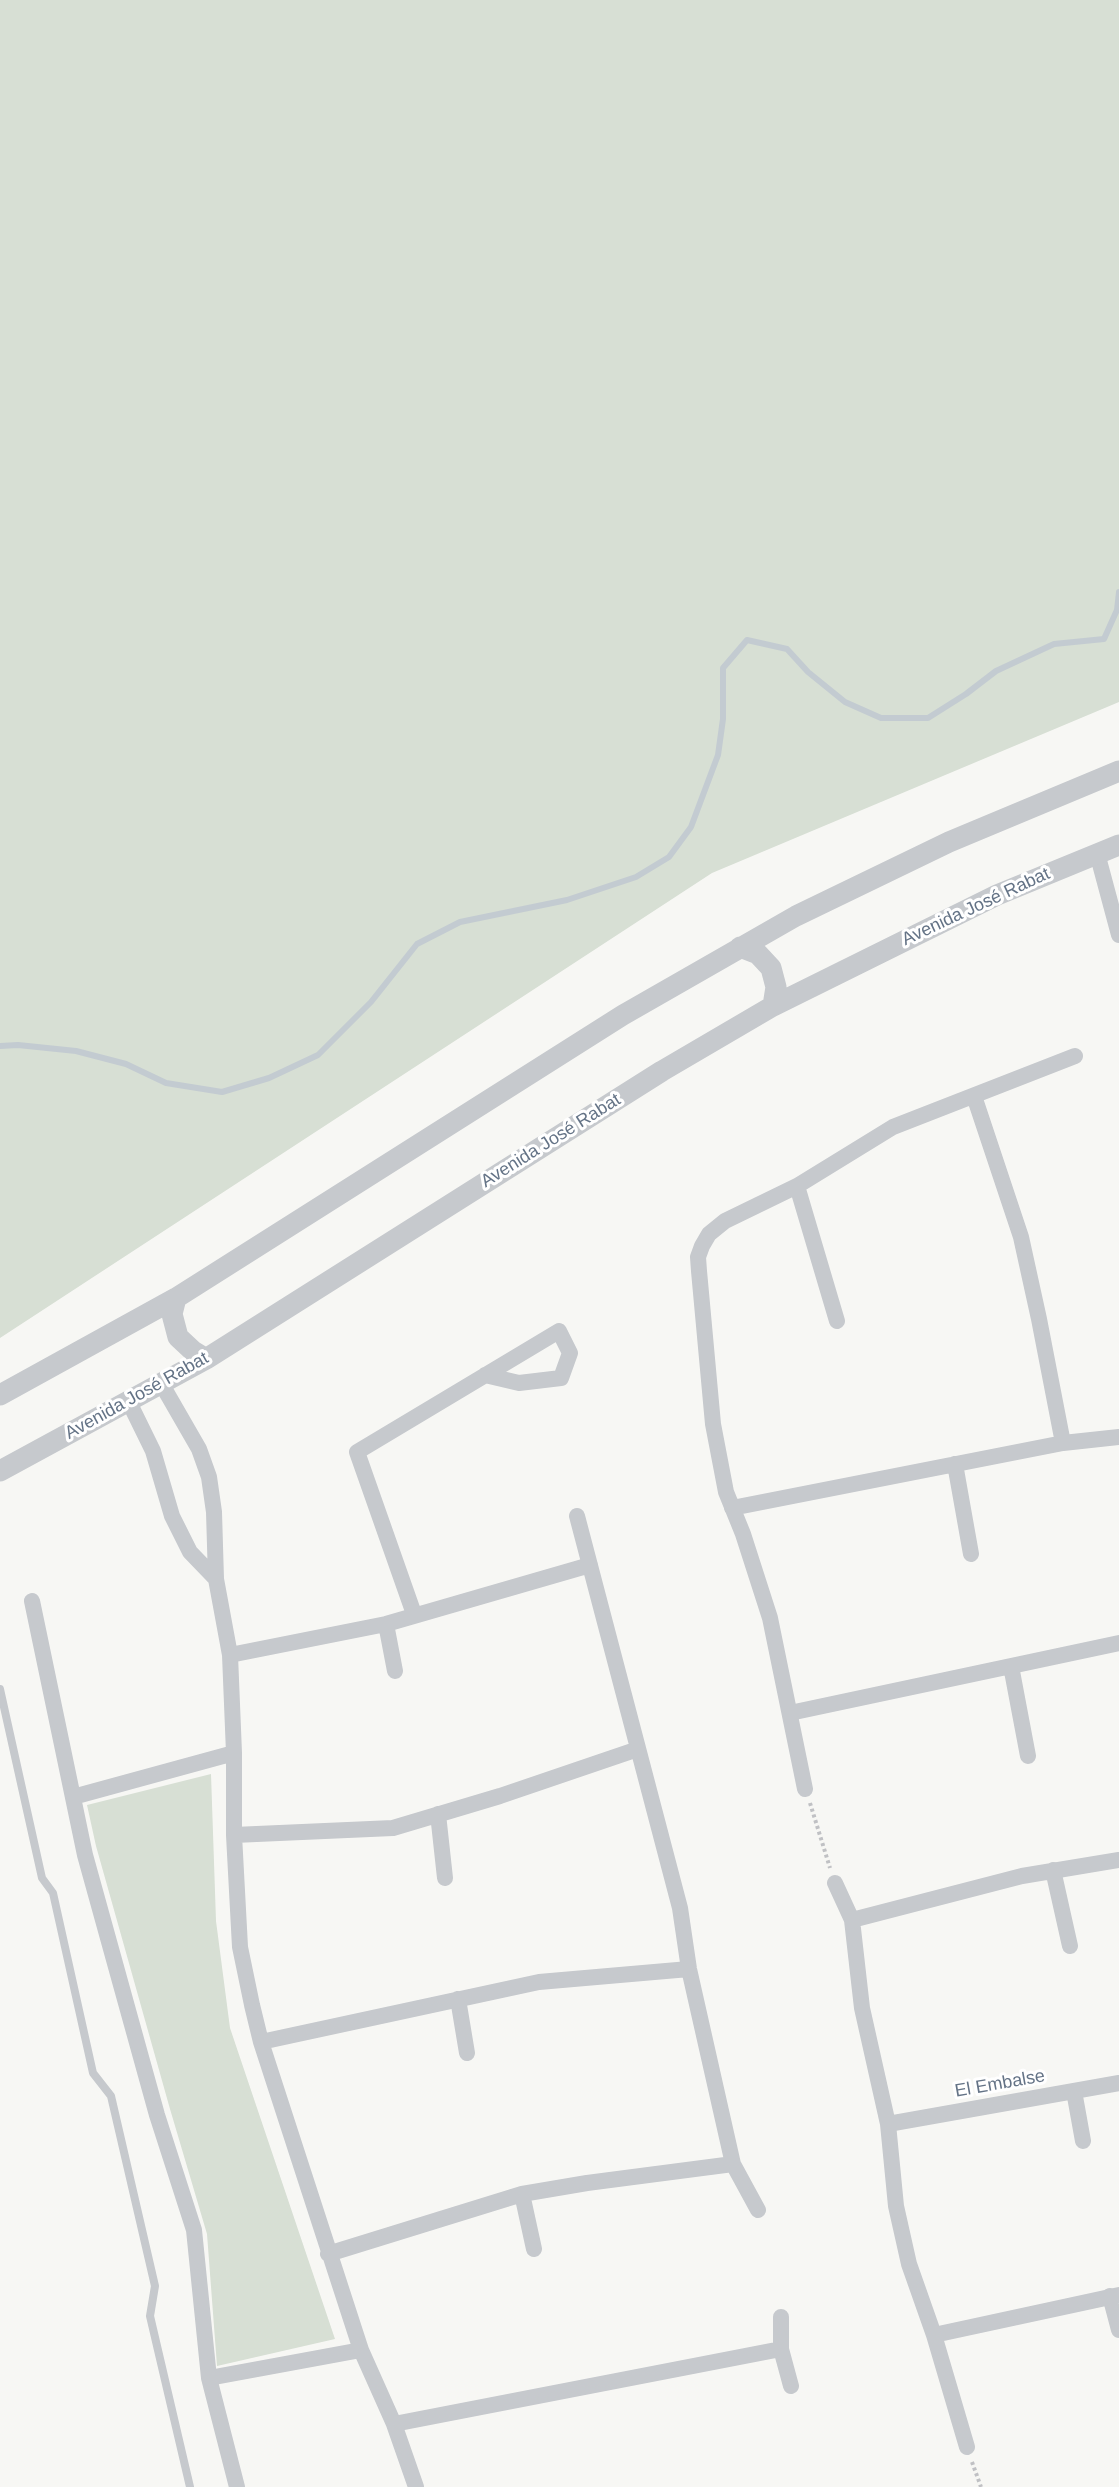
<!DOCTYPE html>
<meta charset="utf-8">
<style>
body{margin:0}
canvas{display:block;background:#f7f7f4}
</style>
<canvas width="1119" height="2487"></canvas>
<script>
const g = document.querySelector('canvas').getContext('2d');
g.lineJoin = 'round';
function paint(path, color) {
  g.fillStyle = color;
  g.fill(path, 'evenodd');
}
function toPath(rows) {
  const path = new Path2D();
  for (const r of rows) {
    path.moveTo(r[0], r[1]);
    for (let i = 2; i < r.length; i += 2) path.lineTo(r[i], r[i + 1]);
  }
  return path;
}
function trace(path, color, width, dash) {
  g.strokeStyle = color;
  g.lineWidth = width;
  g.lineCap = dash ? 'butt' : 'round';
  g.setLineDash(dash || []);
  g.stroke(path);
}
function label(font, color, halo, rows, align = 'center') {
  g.font = font + ' Helvetica,sans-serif';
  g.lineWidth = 6;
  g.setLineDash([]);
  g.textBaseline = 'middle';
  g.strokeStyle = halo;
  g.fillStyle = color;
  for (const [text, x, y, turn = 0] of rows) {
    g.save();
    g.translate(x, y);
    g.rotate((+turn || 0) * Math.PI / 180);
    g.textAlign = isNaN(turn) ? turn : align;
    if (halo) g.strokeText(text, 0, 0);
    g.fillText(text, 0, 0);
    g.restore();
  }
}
paint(toPath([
 [0,0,1119,0,1119,702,712,873,0,1338],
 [211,1774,216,1921,230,2028,335,2339,217,2366,207,2234,170,2109,96,1846,87,1805]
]), '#d7dfd4');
trace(toPath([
 [0,1046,18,1045,76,1051,126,1064,166,1083,222,1092,269,1078,318,1055,371,1002,417,944,460,922,567,900,636,877,669,857,691,827,718,755,723,719,723,668,747,640,787,649,808,672,845,702,881,718,928,718,966,694,996,671,1054,644,1104,639,1117,610,1119,592]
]), '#c3cbd1', 6);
trace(toPath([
 [810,1803,830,1868],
 [972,2462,981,2487]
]), '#c0c1c4', 4, [3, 3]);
trace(toPath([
 [0,1689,42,1878,53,1893,93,2073,111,2096,155,2286,150,2316,190,2487]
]), '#c6c9cd', 8);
trace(toPath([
 [1097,853,1119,935],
 [974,1096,1021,1237,1039,1319,1063,1443],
 [797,1186,837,1321],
 [161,1383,199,1449,209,1477,214,1512,216,1579,230,1655,234,1753,234,1835,240,1947,252,2005,261,2042,361,2350,394,2424,416,2487],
 [129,1402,153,1451,172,1516,190,1552,216,1579],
 [955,1464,971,1554],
 [732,1508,1063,1443,1119,1437],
 [577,1516,680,1908,689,1969,733,2164,758,2210],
 [32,1601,85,1855,157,2115,194,2230,209,2378,237,2487],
 [414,1614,357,1452,559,1331,570,1353,561,1378,519,1383,485,1375],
 [386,1624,395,1671],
 [230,1655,386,1624,590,1565],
 [1011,1666,1028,1756],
 [790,1713,1119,1643],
 [805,1789,770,1618,743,1534,726,1492,713,1424,699,1271,698,1257,702,1246,709,1234,725,1221,797,1186,893,1127,1075,1056],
 [73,1797,234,1753],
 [438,1814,445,1878],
 [234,1835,393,1828,500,1796,638,1749],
 [1053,1870,1070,1946],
 [835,1883,852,1920,862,2008,888,2124,896,2206,909,2264,934,2335,967,2447],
 [852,1920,1022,1876,1119,1860],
 [458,1999,467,2053],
 [261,2042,539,1982,689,1969],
 [1074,2091,1083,2141],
 [888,2124,1119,2083],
 [522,2194,534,2249],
 [328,2254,522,2194,587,2183,733,2164],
 [1110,2296,1119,2330],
 [781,2317,781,2349,791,2386],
 [934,2335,1119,2295],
 [209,2378,361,2350],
 [394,2424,781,2349]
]), '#c6c9cd', 16);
trace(toPath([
 [740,947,758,954,771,968,776,987,773,1006],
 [176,1298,172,1314,178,1337,193,1351,206,1359],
 [0,1395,176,1298,623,1015,796,916,949,842,1119,771],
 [0,1471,206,1359,662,1071,773,1006,997,895,1119,845]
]), '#c6c9cd', 21);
label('18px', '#647386', '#fff', [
 ["Avenida José Rabat",976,907,-25],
 ["Avenida José Rabat",551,1141,-32],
 ["Avenida José Rabat",137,1396,-29],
 ["El Embalse",1000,2084,-10]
]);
</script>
